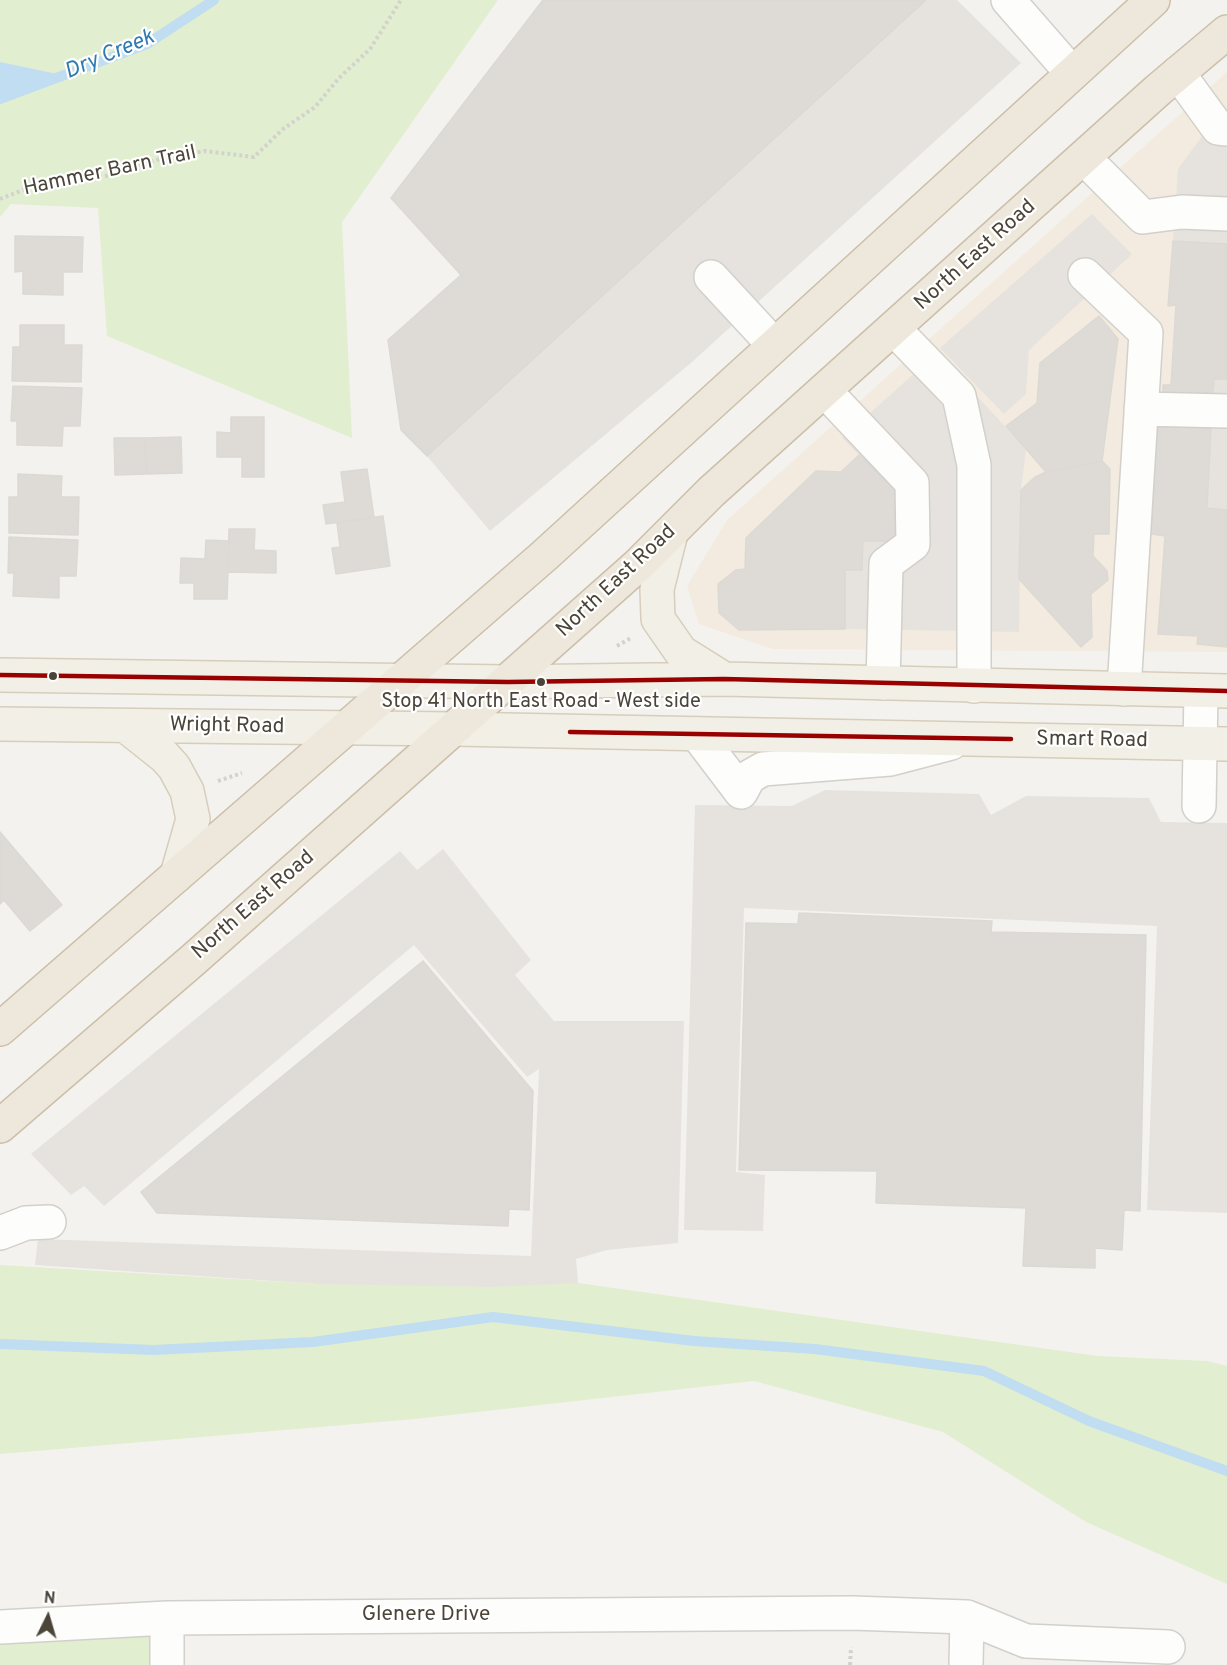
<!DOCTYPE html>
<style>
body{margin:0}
#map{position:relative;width:1227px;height:1665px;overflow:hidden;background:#f4f2ee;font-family:Overpass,sans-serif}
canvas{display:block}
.north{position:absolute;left:18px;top:1587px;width:60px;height:60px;-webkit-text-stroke:4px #fff;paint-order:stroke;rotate:5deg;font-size:16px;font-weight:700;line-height:24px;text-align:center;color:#4b4439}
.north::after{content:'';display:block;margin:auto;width:21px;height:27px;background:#4b4439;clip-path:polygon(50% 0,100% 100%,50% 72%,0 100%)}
</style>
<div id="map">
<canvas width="1227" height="1665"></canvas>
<div class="north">N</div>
</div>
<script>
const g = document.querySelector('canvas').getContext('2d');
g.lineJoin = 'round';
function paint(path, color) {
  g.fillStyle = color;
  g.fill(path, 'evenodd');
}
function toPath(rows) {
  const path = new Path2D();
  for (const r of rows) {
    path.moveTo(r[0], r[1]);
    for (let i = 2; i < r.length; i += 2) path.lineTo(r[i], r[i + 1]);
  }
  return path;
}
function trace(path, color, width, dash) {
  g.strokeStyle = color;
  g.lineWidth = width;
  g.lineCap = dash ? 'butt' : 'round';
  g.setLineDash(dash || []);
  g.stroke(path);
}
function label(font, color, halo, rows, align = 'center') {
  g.font = font + ' Overpass,sans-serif';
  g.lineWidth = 4.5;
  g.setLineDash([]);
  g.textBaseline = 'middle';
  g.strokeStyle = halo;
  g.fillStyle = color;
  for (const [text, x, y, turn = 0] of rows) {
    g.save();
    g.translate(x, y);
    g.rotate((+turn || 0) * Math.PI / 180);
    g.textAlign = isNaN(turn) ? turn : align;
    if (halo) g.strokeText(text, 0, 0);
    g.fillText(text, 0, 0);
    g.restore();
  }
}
paint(toPath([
 [1227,72,1227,652,772,649,699,624,687,586,727,520]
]), '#f3ebdf');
paint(toPath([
 [0,0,498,0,342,222,352,438,107,336,98,208,11,204,0,217],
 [0,1265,318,1284,578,1283,1098,1356,1207,1361,1227,1366,1227,1584,1086,1522,943,1432,754,1381,415,1419,0,1454],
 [167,1618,167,1665,0,1665,0,1627]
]), '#e1eecf');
paint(toPath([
 [926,0,957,0,1021,63,692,362,490,531,427,456],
 [1220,112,1227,113,1227,244,1173,241,1178,169],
 [1092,214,1132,254,1029,350,1026,394,1004,414,940,348],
 [937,353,1026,449,1021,490,1019,632,845,629,845,570,862,570,863,541,895,490,842,438],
 [1214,379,1227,379,1227,510,1207,508],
 [825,790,979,794,991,815,1026,796,1149,798,1161,822,1227,823,1227,1213,1147,1210,1157,926,744,908,736,1172,765,1175,763,1231,684,1230,695,805,792,806],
 [443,849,531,960,515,975,554,1021,684,1021,678,1243,607,1250,576,1259,578,1283,492,1287,318,1284,35,1265,38,1239,531,1256,539,1069,527,1077,414,945,104,1206,84,1186,71,1195,31,1154,400,851,417,870]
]), '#e6e3df');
paint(toPath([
 [0,62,62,75,0,97]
]), '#c0ddf1');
trace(toPath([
 [0,99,147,44,214,0],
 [0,1344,154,1350,313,1342,493,1317,694,1341,815,1349,984,1371,1089,1421,1227,1471]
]), '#c0ddf1', 10);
const building = toPath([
 [543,0,926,0,427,456,401,430,388,340,461,275,391,198,543,0],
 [15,236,83,237,82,272,63,272,63,295,23,294,23,271,15,272,15,236],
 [1173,241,1227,244,1227,379,1214,379,1212,403,1163,400,1163,385,1171,385,1176,305,1168,306,1173,241],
 [1099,316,1118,339,1102,461,1046,472,1006,426,1037,403,1040,363,1099,316],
 [20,325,64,325,64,345,82,345,81,382,12,381,13,347,20,347,20,325],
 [13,386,82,388,80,426,63,426,62,446,17,445,17,421,11,421,13,386],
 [231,417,264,417,264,477,242,477,242,457,217,457,217,432,231,433,231,417],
 [1152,425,1211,429,1207,508,1227,510,1227,647,1197,644,1198,636,1158,634,1165,536,1146,533,1152,425],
 [181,437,182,473,146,474,145,438,181,437],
 [114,438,145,438,146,474,115,475,114,438],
 [859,455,895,490,895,541,863,541,862,570,845,570,845,629,739,630,719,613,718,584,736,570,745,569,746,538,816,471,841,472,859,455],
 [1102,461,1110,469,1109,534,1094,534,1093,556,1107,571,1108,580,1091,594,1092,637,1081,647,1019,579,1021,490,1035,477,1046,472,1102,461],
 [367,469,374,517,326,524,323,505,345,502,341,472,367,469],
 [18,474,62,476,61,497,79,497,78,535,9,533,9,497,18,497,18,474],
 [383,516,390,566,336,574,332,548,340,547,337,523,383,516],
 [229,529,255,529,254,550,276,551,276,573,228,572,229,529],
 [9,537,78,540,76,576,59,576,59,598,13,596,14,573,8,573,9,537],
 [206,540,229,541,227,599,194,599,194,583,180,583,181,558,205,559,206,540],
 [0,832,62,905,30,931,4,900,0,904,0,832],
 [799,913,992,921,991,932,1146,935,1140,1211,1124,1210,1122,1250,1095,1248,1095,1268,1023,1266,1026,1208,876,1203,877,1171,739,1170,746,923,798,924,799,913],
 [423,961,533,1091,529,1210,509,1209,508,1226,157,1213,141,1192,423,961]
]);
paint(building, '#dedbd6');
trace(building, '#dcd9d4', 1.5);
const minor = toPath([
 [1008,0,1071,72],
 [1178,73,1218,128,1227,129],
 [1084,158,1143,217,1182,212,1227,214],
 [1085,275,1146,333,1124,689],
 [711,277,774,345],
 [894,329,959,396,974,465,974,686],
 [825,391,912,483,913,544,886,564,883,683],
 [1141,409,1227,411],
 [697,734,741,792,749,777,763,769,890,759,951,743],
 [1199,806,1201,691],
 [0,1233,26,1223,49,1222],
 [0,1627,167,1618,852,1613,967,1617,1026,1641,1168,1647],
 [167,1665,167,1618],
 [966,1665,967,1617]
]);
const major = toPath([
 [671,533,657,589,658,619,681,652,724,679],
 [0,675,508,682,724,679,1227,691],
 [0,724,454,729,1227,744],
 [126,726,165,757,174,767,187,791,193,819,177,875]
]);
const highway = toPath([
 [0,1029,544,556,1153,0],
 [0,1126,193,960,638,565,711,492,1158,90,1227,32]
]);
trace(minor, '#d2d0cb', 36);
trace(major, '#d6cebb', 36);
trace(highway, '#ccbfa9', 36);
trace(toPath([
 [0,199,33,186,106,176,160,159,205,151,254,157,283,129,315,107,339,78,370,49,401,0],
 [617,646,631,638],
 [218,781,242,773],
 [850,1665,851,1647]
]), '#d3d2cc', 4, [3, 3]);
trace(minor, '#fdfdfc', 33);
trace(major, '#f2efe6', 33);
trace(highway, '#ede8db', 33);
trace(toPath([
 [0,675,508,682,724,679,1227,691],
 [570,732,1011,739]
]), '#900', 4.5);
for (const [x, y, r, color] of [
 [53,676,5,"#4b4439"],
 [541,682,5,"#4b4439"]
]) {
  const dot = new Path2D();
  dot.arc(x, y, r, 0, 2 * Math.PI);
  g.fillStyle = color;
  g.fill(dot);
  trace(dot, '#fff', 2);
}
label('20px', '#4b4439', '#fff', [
 ["Stop 41 North East Road - West side",541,703]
]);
label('21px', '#4b4439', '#fff', [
 ["Hammer Barn Trail",110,172,-12],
 ["North East Road",976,256,-42],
 ["North East Road",617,582,-43],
 ["Wright Road",227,727,1],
 ["Smart Road",1092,741,1],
 ["North East Road",254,906,-41],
 ["Glenere Drive",426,1616]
]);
label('italic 22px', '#2e7ab2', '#fff', [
 ["Dry Creek",110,56,-23]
]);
</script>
